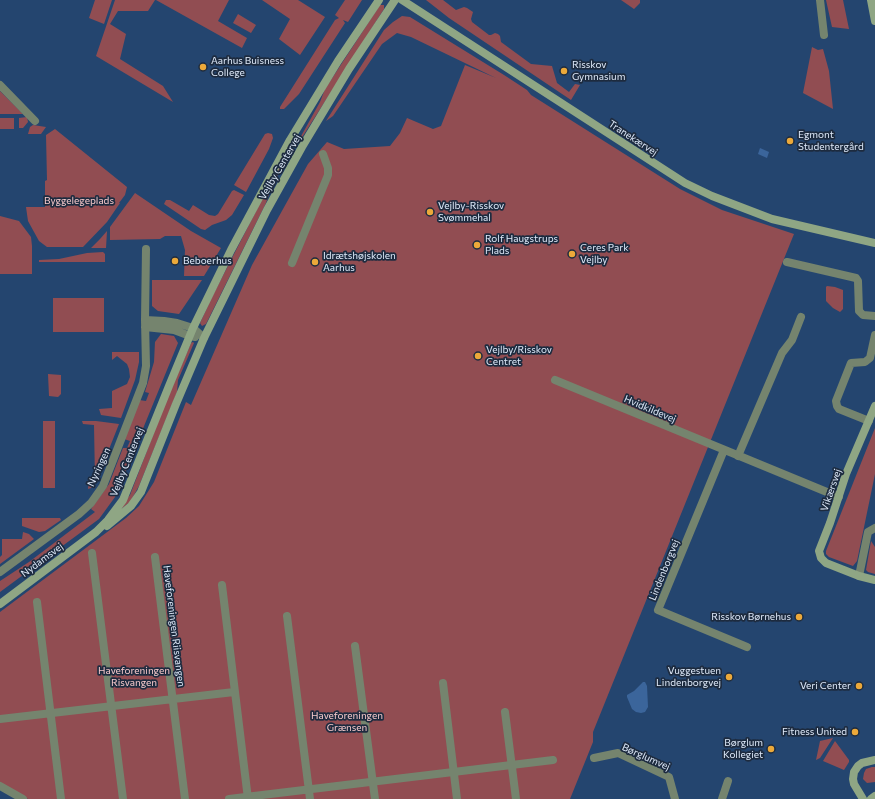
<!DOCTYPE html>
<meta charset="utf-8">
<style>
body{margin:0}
canvas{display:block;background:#24456f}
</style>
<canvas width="875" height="799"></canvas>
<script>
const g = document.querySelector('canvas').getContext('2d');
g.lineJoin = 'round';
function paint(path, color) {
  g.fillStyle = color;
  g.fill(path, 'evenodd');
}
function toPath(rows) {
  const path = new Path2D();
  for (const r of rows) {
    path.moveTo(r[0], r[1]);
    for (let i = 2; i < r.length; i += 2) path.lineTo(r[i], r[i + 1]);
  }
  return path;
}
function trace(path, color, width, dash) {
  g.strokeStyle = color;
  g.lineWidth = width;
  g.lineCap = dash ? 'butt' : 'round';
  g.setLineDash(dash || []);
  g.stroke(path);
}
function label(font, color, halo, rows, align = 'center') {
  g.font = font + ' Commissioner,sans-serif';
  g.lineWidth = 3.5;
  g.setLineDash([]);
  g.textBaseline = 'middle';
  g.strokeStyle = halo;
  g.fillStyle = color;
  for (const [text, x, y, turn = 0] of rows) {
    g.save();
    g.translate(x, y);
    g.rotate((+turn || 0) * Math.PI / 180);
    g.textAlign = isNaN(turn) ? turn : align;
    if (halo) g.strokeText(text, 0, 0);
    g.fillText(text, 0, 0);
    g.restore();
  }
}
paint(toPath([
 [95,0,112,0,104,24,89,18],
 [115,0,155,0,148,11,118,11,110,24,126,34,120,59,163,86,173,102,96,56],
 [156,0,229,0,218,21,247,38,242,48],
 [262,0,298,0,325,17,300,55,279,39,290,19],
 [345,0,362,0,348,22,343,20,345,23,299,94,284,109,280,109,280,107,335,20,339,18,335,15],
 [426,0,443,0,456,10,464,7,467,8,473,12,471,19,472,22,489,35,491,35,495,33,498,34,500,36,501,42,531,64,552,66,557,83,569,92,575,84,580,85,571,100,449,18],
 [621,0,640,0,640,3,634,9],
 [826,0,843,0,849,29,832,27],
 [380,5,384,5,384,9,301,139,300,138,320,102,325,89],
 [238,14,256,25,251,33,233,23],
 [402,16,410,17,504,75,527,90,531,95,680,189,722,210,794,234,593,732,593,742,570,799,28,799,0,784,0,612,126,518,139,506,154,482,186,402,191,405,252,265,308,164,327,142,344,149,390,146,400,133,407,118,433,129,441,126,465,65,496,78,411,37,397,33,382,44,333,116,326,121,384,30,393,22],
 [812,47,818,50,823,49,829,71,833,109,803,93],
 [0,91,23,114,0,114],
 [27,117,28,122,23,128,19,128,19,118],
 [0,118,14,118,14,129,0,129],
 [33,125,46,127,41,134,28,134,30,127],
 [55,129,127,187,125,195,119,203,120,203,107,222,83,247,47,247,39,241,28,221,26,207,45,207,45,181,47,180,46,135],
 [268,133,272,134,273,138,269,149,246,192,234,185,265,134],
 [289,149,292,150,272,185,266,203,206,324,202,326,200,323,213,295,271,182],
 [234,190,244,195,232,215,226,220,212,225,205,230,201,229,164,204,166,200,170,200,189,211,193,205,209,215,215,216,218,214,232,191],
 [135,193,191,231,221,248,204,276,184,276,185,250,181,236,165,236,160,239,110,240,110,227],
 [0,216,19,221,31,237,32,246,32,274,0,274],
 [107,231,106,248,91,248,100,239],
 [103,252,105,254,105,262,39,262,39,260,59,259,87,253],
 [152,280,202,280,179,314,158,311,152,306],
 [827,286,835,287,843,290,843,309,840,312,833,308,826,301,826,287],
 [53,298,104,298,104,332,53,332],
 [161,334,174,336,178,343,115,497,99,519,0,592,0,581,29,562,95,512,91,509,109,484,123,448,127,448,130,441,124,439,139,400,146,401,149,393,145,392,154,362,155,342],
 [193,342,194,343,178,380,177,392,139,486,130,502,116,513,130,495,165,404,191,343],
 [112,352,139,352,139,362,135,380,121,418,101,415,99,409,112,408,112,391,127,384,130,377,129,369,127,364,117,356,112,360],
 [48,374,61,375,61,394,58,397,49,396],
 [43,421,55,421,55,488,43,488],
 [82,421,96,421,119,424,96,482,91,488,88,489,89,481,95,480,94,425,83,424],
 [875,428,875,474,857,561,853,566,829,557,826,554,826,551],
 [22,518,60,518,61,520,45,531,39,532,22,526],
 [23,532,29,534,34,539,0,564,0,557,2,555,2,539,22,539],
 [871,541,875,547,875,574,868,572,866,570],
 [833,738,820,758,816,760,820,741],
 [835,741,849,760,849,762,844,770,823,761],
 [872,767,875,767,875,782,867,783,863,779,864,773,866,769]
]), '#914d52');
paint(toPath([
 [760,148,769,152,767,158,758,154],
 [643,682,645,682,647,686,648,707,645,712,641,713,636,712,632,709,627,697,627,695,634,691]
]), '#3b659b');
trace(toPath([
 [820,0,824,35],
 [0,85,35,121],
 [787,262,856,278,858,281,859,311,863,315,875,316],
 [292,263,328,175,328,168,323,154],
 [145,320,164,321,177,323,193,328,204,338],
 [145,327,174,330,190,336,195,337],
 [555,380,839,497],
 [869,421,839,409,837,406,836,401,851,363,865,362,870,358,875,335],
 [724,450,658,610,747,647],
 [738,456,782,353,792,340,801,317],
 [92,553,123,799],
 [155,557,185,799],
 [0,572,79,514,91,503,103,486,143,383,146,366,145,320,146,249],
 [859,576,868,532,875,528],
 [222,585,248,799],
 [37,602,61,799],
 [287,616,310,799],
 [355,646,375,799],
 [443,683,457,799],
 [505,712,516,799],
 [0,719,234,692],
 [594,758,618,753,669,777,675,799],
 [0,786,23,799],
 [229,799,553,760],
 [722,799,728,781]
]), '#75846e', 8);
trace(toPath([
 [402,0,685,183,712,196,772,219,875,243],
 [871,0,875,21],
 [875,406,846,474,830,523,819,551,821,558,826,563,859,576,875,580],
 [107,526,131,506,141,492,176,404,204,338,267,210,302,147,349,69,395,0],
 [0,604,96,532,108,520,123,500,169,386,193,328,231,250,290,140,338,61,379,0],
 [863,799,854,784,853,779,854,772,858,766,862,763,875,760],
 [871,799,875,796]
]), '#8fa684', 8);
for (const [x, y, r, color] of [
 [203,67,4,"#eca93a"],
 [564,71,4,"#eca93a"],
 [790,141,4,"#eca93a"],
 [430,212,4,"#eca93a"],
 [477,245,4,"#eca93a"],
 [572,254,4,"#eca93a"],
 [175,261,4,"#eca93a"],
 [315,262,4,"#eca93a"],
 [478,356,4,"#eca93a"],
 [799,617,4,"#eca93a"],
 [729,677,4,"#eca93a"],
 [859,686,4,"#eca93a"],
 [855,732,4,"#eca93a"],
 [771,749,4,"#eca93a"]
]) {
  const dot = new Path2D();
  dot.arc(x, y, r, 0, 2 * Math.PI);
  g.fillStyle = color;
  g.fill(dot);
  trace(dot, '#1d2b3f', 1.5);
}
label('10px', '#dfeafa', '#1d2b3f', [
 ["Aarhus Buisness",211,61],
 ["College",211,73],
 ["Risskov",572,65],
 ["Gymnasium",572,77],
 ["Egmont",798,135],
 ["Studentergård",798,147],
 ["Vejlby-Risskov",438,206],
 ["Svømmehal",438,218],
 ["Rolf Haugstrups",485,239],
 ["Plads",485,251],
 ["Ceres Park",580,248],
 ["Vejlby",580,260],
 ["Idrætshøjskolen",323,256],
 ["Aarhus",323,268],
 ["Beboerhus",183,261],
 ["Vejlby/Risskov",486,350],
 ["Centret",486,362],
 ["Risskov Børnehus",791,617,"right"],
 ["Vuggestuen",721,671,"right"],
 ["Lindenborgvej",721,683,"right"],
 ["Veri Center",851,686,"right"],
 ["Fitness United",847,732,"right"],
 ["Børglum",763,743,"right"],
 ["Kollegiet",763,755,"right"]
], 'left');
label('10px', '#dfeafa', '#1d2b3f', [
 ["Tranekærvej",633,138,33],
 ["Vejlby Centervej",280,167,-60],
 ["Hvidkildevej",650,409,23],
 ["Vejlby Centervej",127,462,-68],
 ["Nyringen",99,467,-65],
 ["Vikærsvej",831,490,-71],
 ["Nydamsvej",42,560,-37],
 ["Lindenborgvej",664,570,-68],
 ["Haveforeningen Riisvangen",174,626,83],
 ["Børglumvej",646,757,24]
]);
label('10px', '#f7c9cb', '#1d2b3f', [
 ["Byggelegeplads",79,201],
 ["Haveforeningen",134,671],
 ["Risvangen",134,683],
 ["Haveforeningen",347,716],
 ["Grænsen",347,728]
]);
</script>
